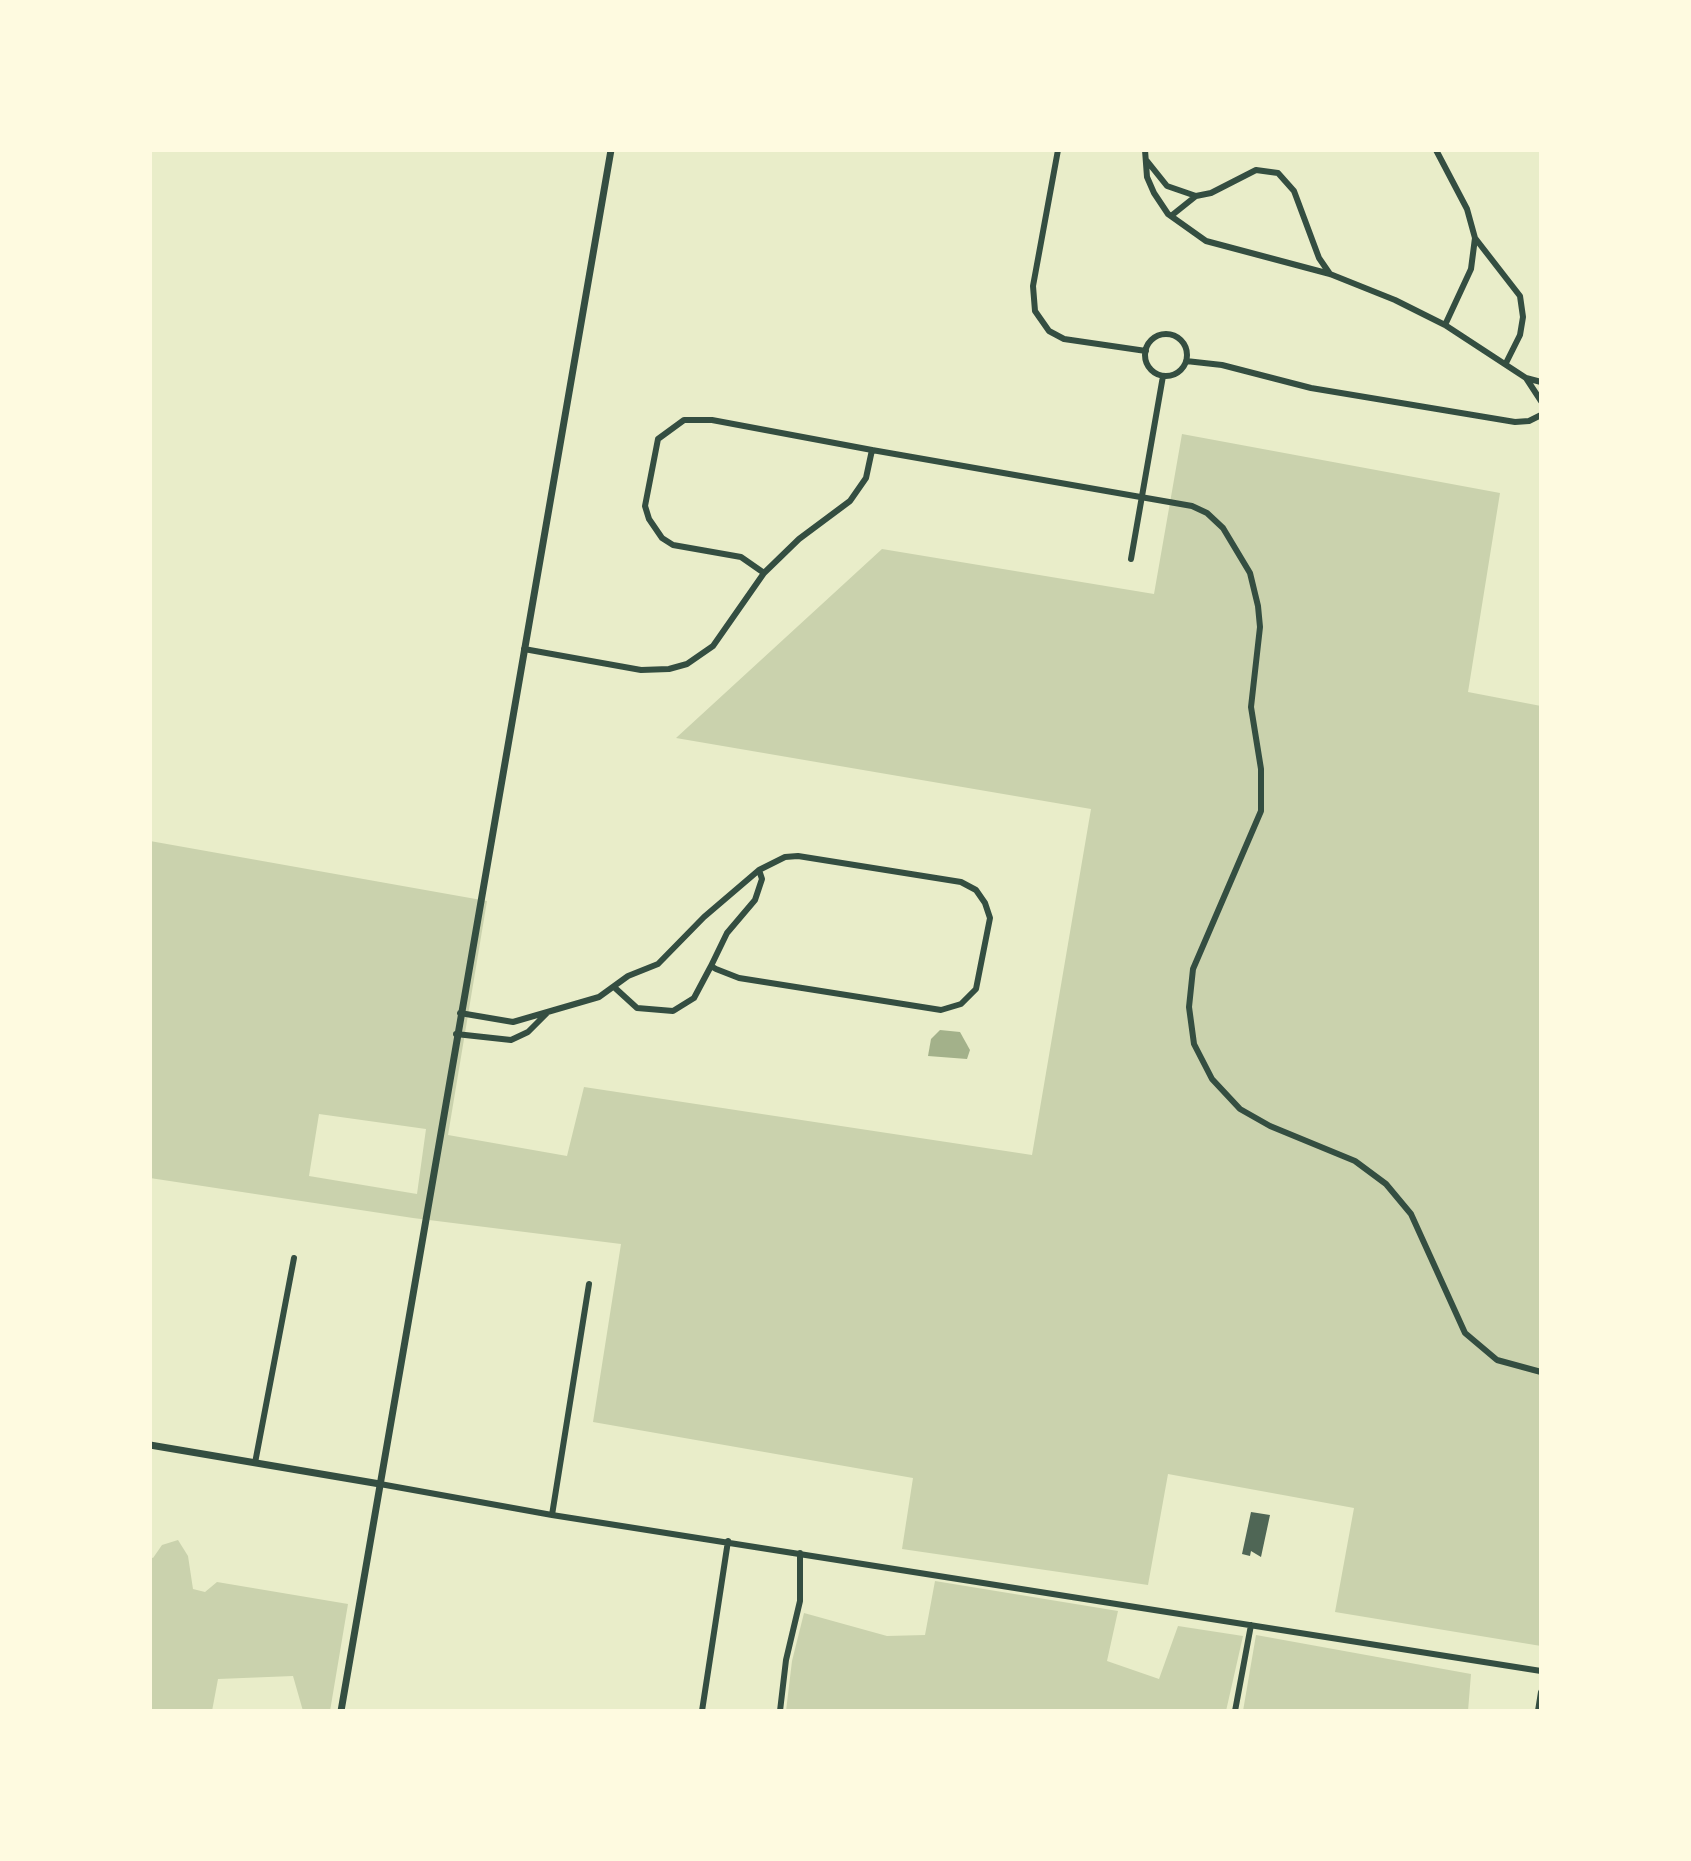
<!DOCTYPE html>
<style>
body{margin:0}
#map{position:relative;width:1691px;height:1861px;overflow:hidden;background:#e9edc9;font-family:"Varela Round",sans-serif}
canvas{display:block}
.frame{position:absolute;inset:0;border:152px solid #fefae0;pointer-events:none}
</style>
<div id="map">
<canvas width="1691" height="1861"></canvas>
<div class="frame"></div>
</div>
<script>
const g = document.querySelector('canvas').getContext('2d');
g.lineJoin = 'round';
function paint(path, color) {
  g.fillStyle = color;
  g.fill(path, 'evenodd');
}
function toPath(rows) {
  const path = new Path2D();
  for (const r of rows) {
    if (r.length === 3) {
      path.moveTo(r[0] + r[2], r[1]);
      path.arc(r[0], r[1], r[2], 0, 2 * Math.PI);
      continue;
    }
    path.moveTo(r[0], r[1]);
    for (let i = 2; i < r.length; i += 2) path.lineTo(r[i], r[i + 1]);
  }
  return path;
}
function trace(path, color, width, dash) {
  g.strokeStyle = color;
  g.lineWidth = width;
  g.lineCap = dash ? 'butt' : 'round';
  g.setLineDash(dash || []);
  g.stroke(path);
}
paint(toPath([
 [1182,434,1500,493,1468,692,1541,706,1541,1646,1335,1612,1354,1508,1168,1474,1148,1585,902,1549,913,1478,593,1422,621,1244,413,1218,150,1178,150,841,487,901,448,1135,567,1156,584,1087,1032,1155,1091,809,676,738,882,549,1154,594],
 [319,1114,426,1129,417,1194,309,1176],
 [178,1540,188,1556,193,1589,205,1592,217,1582,348,1604,330,1711,303,1711,293,1676,218,1679,212,1711,150,1711,150,1557,153,1558,162,1545],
 [935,1581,1118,1611,1107,1661,1159,1679,1178,1626,1243,1636,1226,1711,786,1711,792,1661,804,1613,887,1636,925,1635],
 [1256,1635,1471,1674,1468,1711,1243,1711]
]), '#cad2ad');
paint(toPath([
 [940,1030,960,1032,970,1050,967,1059,928,1056,931,1039]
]), '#a3b18a');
paint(toPath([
 [1251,1512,1270,1515,1261,1557,1251,1551,1250,1556,1242,1554]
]), '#4f6655');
trace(toPath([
 [1058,150,1033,286,1035,311,1049,331,1064,339,1146,351],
 [1145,150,1147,177,1154,193,1168,214,1206,241,1330,274,1395,300,1445,325,1526,378,1541,382],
 [1436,150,1467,209,1475,238,1471,269,1445,325],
 [1147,161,1167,186,1196,196,1171,216],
 [1196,196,1211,193,1256,170,1278,173,1294,191,1319,258,1330,274],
 [1475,238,1520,296,1523,317,1520,335,1506,363],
 [1166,355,21],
 [1186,361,1222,365,1311,388,1515,422,1529,421,1541,415],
 [1526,378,1541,401],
 [872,450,1192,506,1207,513,1223,528,1250,573,1258,606,1260,627,1251,707,1261,769,1261,811,1193,969,1189,1007,1194,1044,1212,1079,1240,1109,1270,1126,1355,1161,1386,1184,1411,1214,1465,1333,1497,1360,1541,1372],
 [1131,559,1163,376],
 [524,649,641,670,669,669,687,664,713,646,764,573,799,539,850,501,866,478,872,450,712,420,684,420,658,439,645,506,649,519,662,538,673,545,741,557,764,573],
 [614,987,637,1008,673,1011,694,998,711,966],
 [460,1013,513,1022,599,997,628,976,658,964,704,917,759,870,785,857,798,856,961,882,976,890,985,903,990,918,976,989,961,1004,941,1010,739,978,716,969,711,966,727,933,755,900,762,879,759,870],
 [456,1034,511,1040,528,1032,546,1014],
 [255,1463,294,1258],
 [380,1484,552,1515,1541,1671],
 [552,1515,589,1284],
 [702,1711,728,1541],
 [780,1711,786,1660,800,1601,800,1553],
 [1235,1711,1251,1625],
 [1538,1711,1541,1692]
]), '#344e41', 6);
trace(toPath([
 [150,1445,380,1484],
 [341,1711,611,150]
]), '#344e41', 7);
</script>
